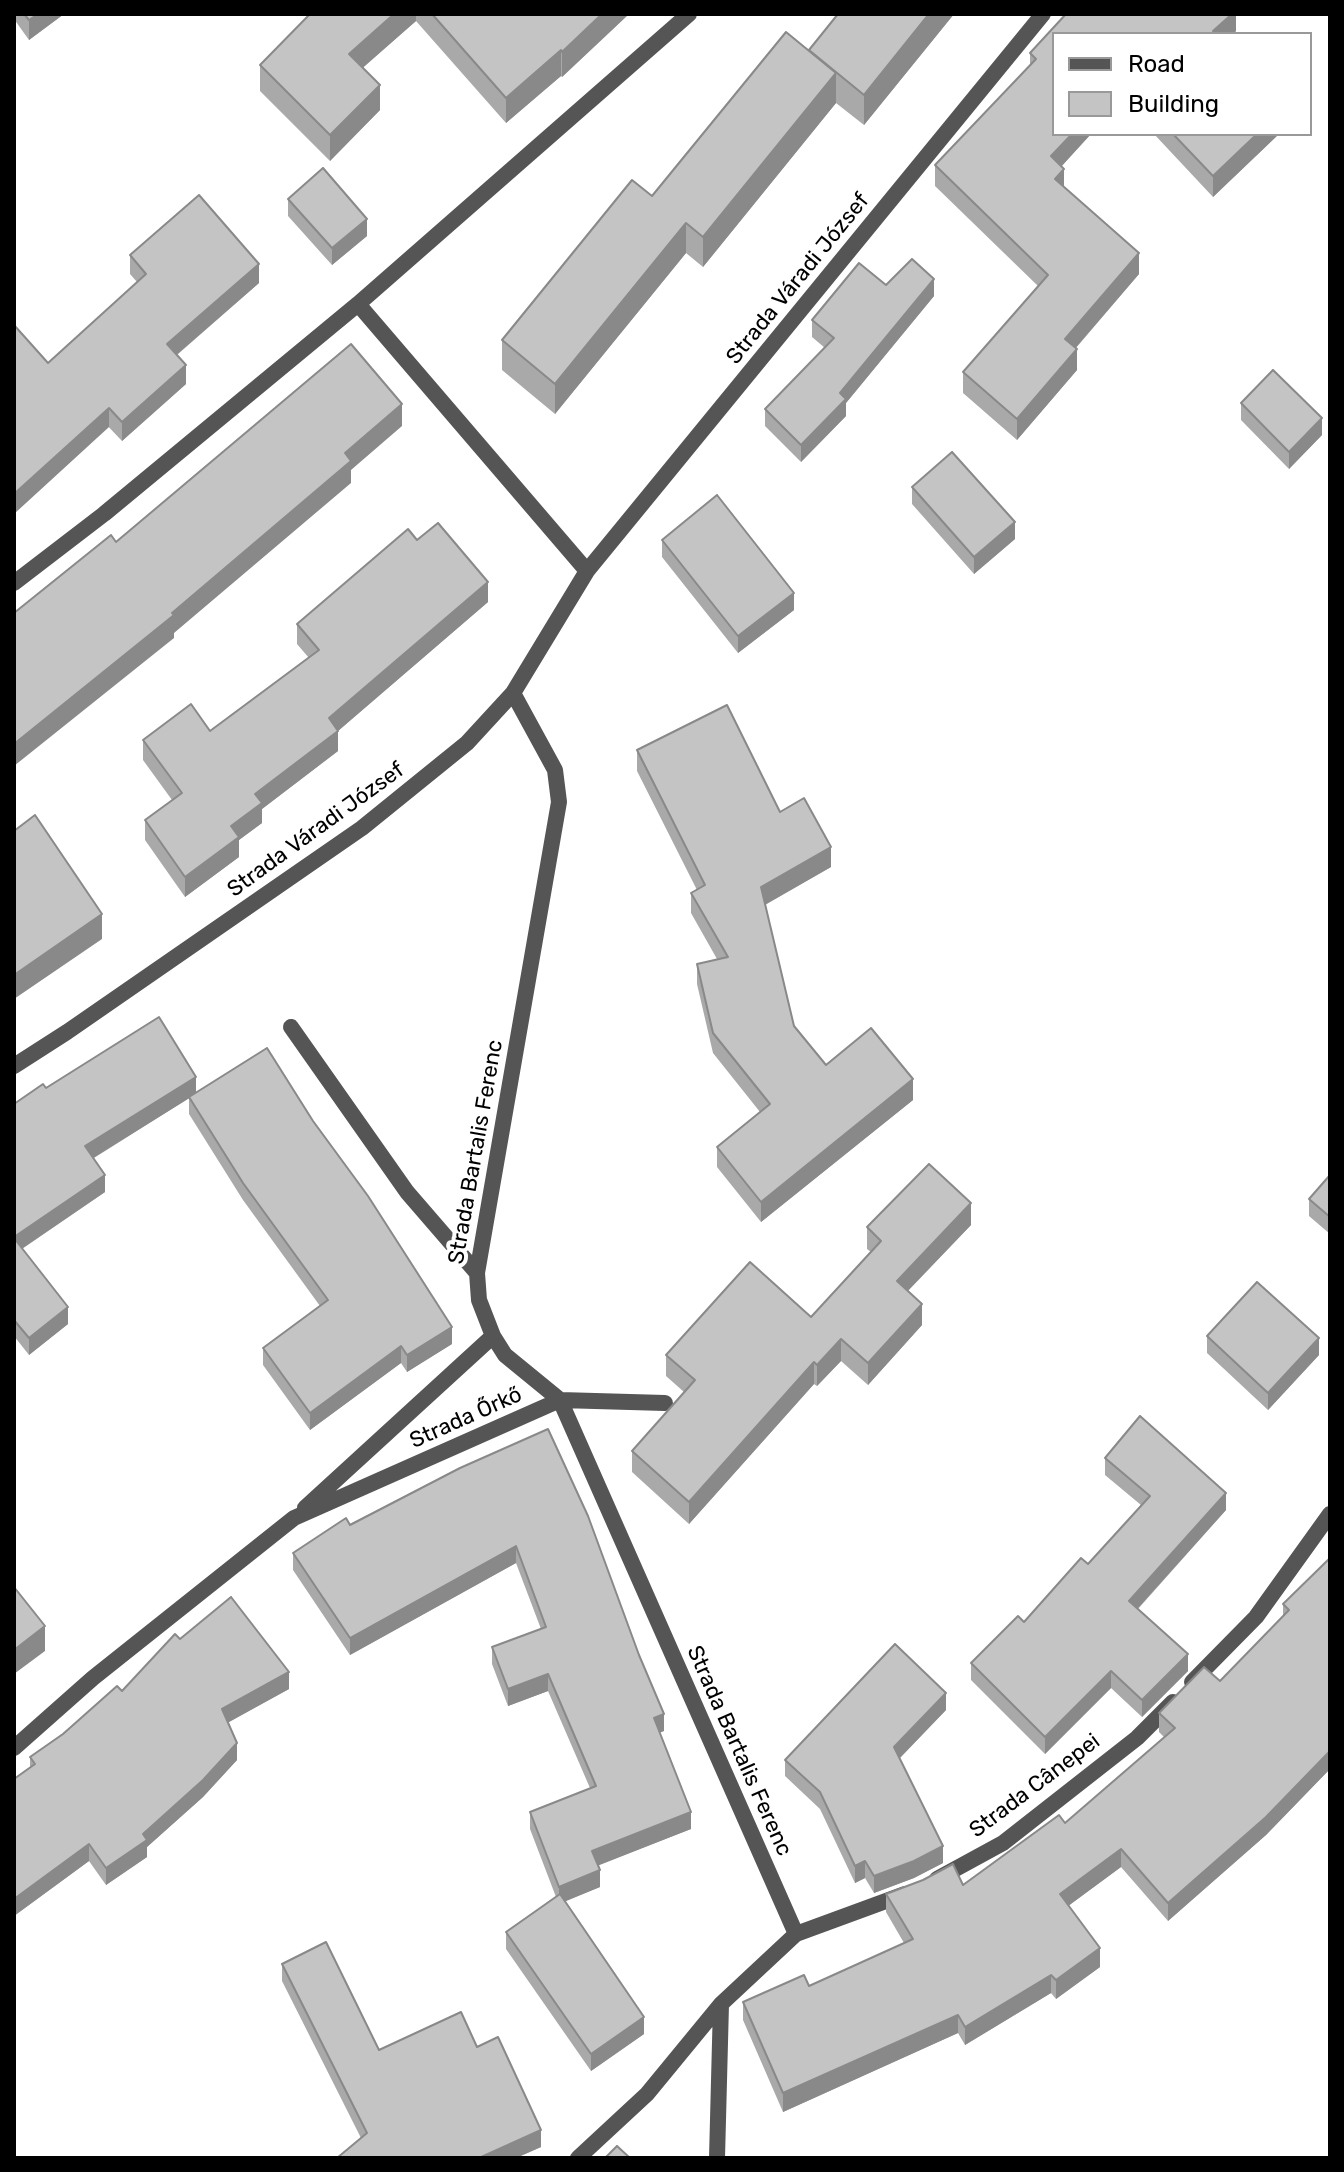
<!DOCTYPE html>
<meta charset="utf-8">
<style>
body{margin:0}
#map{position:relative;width:1344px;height:2172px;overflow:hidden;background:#fff;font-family:Rubik,sans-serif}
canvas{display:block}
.frame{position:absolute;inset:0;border:16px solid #000;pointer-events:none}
.legend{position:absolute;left:1052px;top:32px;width:260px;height:104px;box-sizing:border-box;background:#fff;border:2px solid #999;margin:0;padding:10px 14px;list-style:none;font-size:24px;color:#000}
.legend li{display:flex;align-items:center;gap:16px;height:40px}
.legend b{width:40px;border:2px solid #999}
</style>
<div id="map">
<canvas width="1344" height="2172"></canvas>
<div class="frame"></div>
<ul class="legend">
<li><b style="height:10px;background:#555"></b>Road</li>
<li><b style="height:22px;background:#c4c4c4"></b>Building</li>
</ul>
</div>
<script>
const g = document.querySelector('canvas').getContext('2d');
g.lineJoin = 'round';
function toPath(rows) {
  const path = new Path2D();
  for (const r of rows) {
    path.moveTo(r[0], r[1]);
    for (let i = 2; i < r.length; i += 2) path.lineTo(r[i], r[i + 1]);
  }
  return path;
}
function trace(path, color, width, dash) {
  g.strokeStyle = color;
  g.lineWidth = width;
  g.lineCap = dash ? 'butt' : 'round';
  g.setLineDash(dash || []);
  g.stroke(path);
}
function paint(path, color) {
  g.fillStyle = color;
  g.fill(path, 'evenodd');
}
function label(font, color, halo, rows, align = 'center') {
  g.font = font + ' Rubik,sans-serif';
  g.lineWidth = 8;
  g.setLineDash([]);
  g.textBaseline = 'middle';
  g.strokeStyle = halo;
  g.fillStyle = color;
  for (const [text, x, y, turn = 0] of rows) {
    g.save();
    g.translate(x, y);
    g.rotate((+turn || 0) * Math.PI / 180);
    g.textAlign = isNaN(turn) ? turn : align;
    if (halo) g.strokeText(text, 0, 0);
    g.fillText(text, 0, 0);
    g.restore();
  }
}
trace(toPath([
 [358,304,587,571],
 [14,583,104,514,358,304,689,14],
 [513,693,555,770,559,802,477,1273,479,1300,493,1336,505,1355,560,1400,796,1934],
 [291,1027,407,1192,477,1273],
 [14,1066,67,1032,362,828,467,743,513,693,587,571,1043,14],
 [305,1508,493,1336],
 [1192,1682,1256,1617,1330,1514],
 [14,1748,93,1678,294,1518,560,1400,665,1403],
 [937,1879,1003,1843,1137,1738,1173,1702],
 [578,2158,647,2094,721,2004,796,1934,905,1894],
 [717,2158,721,2004]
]), '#555', 16);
paint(toPath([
 [14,14,64,14,29,40,14,19],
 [310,14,629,14,562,77,561,76,506,123,416,21,363,67,380,110,330,161,260,91,260,65],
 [954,14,864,125,836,103,703,267,686,253,555,414,502,370,502,340,652,196,809,50],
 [1066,14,1236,14,1236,31,1233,34,1054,34,1054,134,1091,134,1061,166,1064,169,1064,187,1139,253,1139,274,1076,348,1077,349,1077,370,1017,440,963,393,963,372,1038,286,935,186,935,165,1030,66,1030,53],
 [1154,134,1279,134,1213,197],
 [288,199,367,236,332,265,288,216],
 [130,255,259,283,177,355,186,384,122,441,48,363,137,282,130,274],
 [886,285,934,296,846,403,846,416,801,462,765,426,765,409,825,348,812,337,812,320],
 [1241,403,1322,435,1289,469,1241,420],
 [912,487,1015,539,974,574,912,504],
 [417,540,488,602,338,731,338,751,262,809,262,823,239,840,239,857,185,897,145,840,145,820,172,800,143,760,143,740,210,731,309,658,297,644,297,624],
 [662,540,794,610,738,653,662,557],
 [637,750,780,812,831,867,765,905,794,1026,826,1065,913,1100,761,1222,717,1167,717,1147,760,1112,713,1053,697,984,697,964,717,959,691,913,691,893,697,890,637,771],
 [46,1088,196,1093,452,1344,407,1372,401,1363,310,1430,263,1365,263,1348,320,1306,243,1200,189,1114,189,1098,94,1158,105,1192,22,1249,68,1324,29,1355,14,1336,14,1104],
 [1330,1175,1330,1234,1309,1216,1309,1199],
 [971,1225,908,1291,922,1325,868,1385,841,1361,817,1386,814,1384,689,1524,632,1472,632,1451,684,1392,666,1376,666,1355,811,1317,871,1252,867,1249,867,1227],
 [1207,1336,1319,1355,1268,1410,1207,1353],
 [1105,1458,1226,1510,1138,1609,1188,1671,1142,1717,1111,1688,1045,1754,971,1680,971,1663,1024,1622,1088,1564,1141,1505,1105,1475],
 [460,1468,664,1731,660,1732,691,1829,598,1865,600,1887,565,1901,644,2034,591,2071,506,1949,506,1932,556,1897,530,1829,530,1812,590,1788,548,1691,508,1706,492,1664,492,1647,541,1629,516,1563,350,1655,293,1570,293,1553],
 [1330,1558,1330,1771,1329,1770,1266,1835,1168,1921,1121,1867,1068,1906,1100,1967,1056,1999,1051,1993,965,2045,958,2033,783,2112,743,2020,743,2002,809,1986,904,1943,886,1912,886,1894,963,1885,1065,1823,1164,1737,1159,1732,1159,1713,1220,1681,1283,1616,1283,1604],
 [180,1639,289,1689,228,1722,237,1760,203,1797,147,1847,147,1857,106,1885,89,1861,14,1916,14,1779,30,1767,30,1757,122,1691],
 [946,1710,900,1758,943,1863,914,1878,874,1893,865,1878,855,1883,820,1809,785,1776,785,1760],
 [282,1964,379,2050,477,2047,541,2147,516,2158,337,2158,361,2138,282,1981]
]), '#a9a9a9');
paint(toPath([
 [38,14,64,14,29,40,29,20],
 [394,14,416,14,416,21,349,80,349,54],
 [602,14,629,14,562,77,562,52],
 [929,14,954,14,864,125,864,95],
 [1232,14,1236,14,1236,31,1233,34,1213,34,1213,31],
 [561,50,561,76,506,123,506,98],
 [836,73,836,103,703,267,703,237],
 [380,85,380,110,330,161,330,135],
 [1072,134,1091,134,1051,178,1051,156],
 [1257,134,1279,134,1213,197,1213,176],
 [1064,169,1064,190,1055,179],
 [367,219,367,236,332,265,332,248],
 [686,223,686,253,555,414,555,384],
 [1139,253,1139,274,1065,360,1065,339],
 [259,264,259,283,167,363,167,344],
 [934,279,934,296,846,403,846,416,801,462,801,445,840,393],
 [1077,349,1077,370,1017,440,1017,419],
 [186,365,186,384,122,441,122,422],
 [402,404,402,426,351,470,351,483,174,633,174,638,14,766,14,744,172,613,345,453],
 [109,408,109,427,14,514,14,494],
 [1322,418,1322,435,1289,469,1289,452],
 [1015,522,1015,539,974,574,974,557],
 [488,582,488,602,338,731,338,751,262,809,262,823,239,840,239,857,185,897,185,877,231,826,255,794,329,718],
 [794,593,794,610,738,653,738,636],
 [831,847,831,867,761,907,761,887],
 [102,914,102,939,14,999,14,975],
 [196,1077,196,1094,85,1163,85,1146],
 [913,1079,913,1100,761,1222,761,1202],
 [105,1175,105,1192,14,1254,14,1237],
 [971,1203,971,1225,897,1302,897,1281],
 [922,1304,922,1325,868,1385,868,1363],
 [68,1307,68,1324,29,1355,29,1338],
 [452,1327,452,1344,407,1372,407,1355],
 [1319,1338,1319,1355,1268,1410,1268,1393],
 [841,1339,841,1361,817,1386,817,1365],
 [401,1346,401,1363,310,1430,310,1413],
 [814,1362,814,1384,689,1524,689,1502],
 [1226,1493,1226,1510,1129,1618,1129,1601],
 [516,1546,516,1563,350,1655,350,1638],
 [45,1626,45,1651,14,1674,14,1650],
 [1188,1654,1188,1671,1142,1717,1142,1700],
 [1111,1671,1111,1688,1045,1754,1045,1737],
 [289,1672,289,1689,222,1726,222,1709],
 [548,1674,548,1691,508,1706,508,1689],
 [946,1693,946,1710,894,1764,894,1747],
 [664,1714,664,1731,654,1735,654,1718],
 [237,1743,237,1760,203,1797,147,1847,147,1857,106,1885,106,1868],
 [1329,1752,1329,1770,1266,1835,1168,1921,1168,1903],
 [691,1812,691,1829,592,1868,592,1851],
 [89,1844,89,1861,14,1916,14,1899],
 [943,1846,943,1863,914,1878,874,1893,874,1876],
 [1121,1849,1121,1867,1060,1912,1060,1894],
 [865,1861,865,1878,855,1883,855,1866],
 [600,1870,600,1887,559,1904,559,1887],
 [1100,1948,1100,1967,1056,1999,1056,1980],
 [1051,1975,1051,1993,965,2045,965,2027],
 [958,2015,958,2033,783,2112,783,2093],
 [644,2017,644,2034,591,2071,591,2054],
 [541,2130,541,2147,516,2158,479,2158]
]), '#898989');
const building = toPath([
 [24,14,38,14,29,20,24,14],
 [310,14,394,14,349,54,380,85,330,135,260,65,310,14],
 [432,14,602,14,562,52,561,50,506,98,432,14],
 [838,14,929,14,864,95,809,50,838,14],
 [1066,14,1232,14,1213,31,1216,34,1054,34,1054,134,1072,134,1051,156,1064,169,1055,179,1139,253,1065,339,1077,349,1017,419,963,372,1048,275,935,165,1036,59,1030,53,1066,14],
 [786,32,836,73,703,237,686,223,555,384,502,340,632,180,652,196,786,32],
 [1173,134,1257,134,1213,176,1173,134],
 [323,168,367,219,332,248,288,199,323,168],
 [199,195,259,264,167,344,186,365,122,422,109,408,14,494,14,325,48,363,146,274,130,255,199,195],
 [912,259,934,279,840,393,846,399,801,445,765,409,834,338,812,320,859,263,886,285,912,259],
 [351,344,402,404,345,453,351,461,172,613,174,615,14,744,14,613,111,535,116,542,351,344],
 [1273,370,1322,418,1289,452,1241,403,1273,370],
 [952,452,1015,522,974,557,912,487,952,452],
 [717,495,794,593,738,636,662,540,717,495],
 [438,523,488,582,329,718,338,731,255,794,262,803,231,826,239,837,185,877,145,820,182,793,143,740,191,704,210,731,319,650,297,624,408,529,417,540,438,523],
 [727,705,780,812,804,798,831,847,761,887,794,1026,826,1065,871,1028,913,1079,761,1202,717,1147,770,1104,713,1033,697,964,728,957,691,893,705,885,637,750,727,705],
 [35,815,102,914,14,975,14,831,35,815],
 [159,1017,196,1077,85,1146,105,1175,14,1237,14,1104,43,1084,46,1088,159,1017],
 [267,1048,313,1121,368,1196,452,1327,407,1355,401,1346,310,1413,263,1348,328,1300,243,1183,189,1097,267,1048],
 [929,1164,971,1203,897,1281,922,1304,868,1363,841,1339,817,1365,814,1362,689,1502,632,1451,695,1380,666,1355,750,1262,811,1317,881,1241,867,1227,929,1164],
 [1330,1175,1330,1217,1309,1199,1330,1175],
 [14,1238,68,1307,29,1338,14,1320,14,1238],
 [1257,1282,1319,1338,1268,1393,1207,1336,1257,1282],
 [1140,1416,1226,1493,1129,1601,1188,1654,1142,1700,1111,1671,1045,1737,971,1663,1018,1616,1024,1622,1081,1558,1088,1564,1150,1496,1105,1458,1140,1416],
 [548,1429,588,1516,639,1655,664,1714,654,1718,691,1812,592,1851,600,1870,559,1887,530,1812,596,1786,548,1674,508,1689,492,1647,546,1627,516,1546,350,1638,293,1553,346,1518,350,1525,460,1468,548,1429],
 [1330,1558,1330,1753,1329,1752,1266,1817,1168,1903,1121,1849,1060,1894,1100,1948,1056,1980,1051,1975,965,2027,958,2015,783,2093,743,2002,804,1975,809,1986,913,1939,886,1894,923,1880,953,1864,963,1885,1059,1815,1065,1823,1175,1728,1159,1713,1204,1667,1220,1681,1289,1610,1283,1604,1330,1558],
 [14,1587,45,1626,14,1650,14,1587],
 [231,1597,289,1672,222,1709,237,1743,203,1780,143,1834,147,1840,106,1868,89,1844,14,1899,14,1779,35,1764,30,1757,63,1734,117,1686,122,1691,175,1634,180,1639,231,1597],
 [895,1644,946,1693,894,1747,943,1846,914,1861,874,1876,865,1861,855,1866,820,1792,785,1760,895,1644],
 [560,1894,644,2017,591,2054,506,1932,560,1894],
 [326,1942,379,2050,461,2012,477,2047,498,2037,541,2130,479,2158,337,2158,367,2133,282,1964,326,1942],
 [617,2146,630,2158,605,2158,617,2146]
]);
paint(building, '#c4c4c4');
trace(building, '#898989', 2);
label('22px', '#000', '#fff', [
 ["Strada Váradi József",798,279,-51],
 ["Strada Váradi József",316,830,-36],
 ["Strada Bartalis Ferenc",476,1152,-80],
 ["Strada Őrkő",466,1418,-24],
 ["Strada Bartalis Ferenc",739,1751,66],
 ["Strada Cânepei",1035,1786,-37]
]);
</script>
